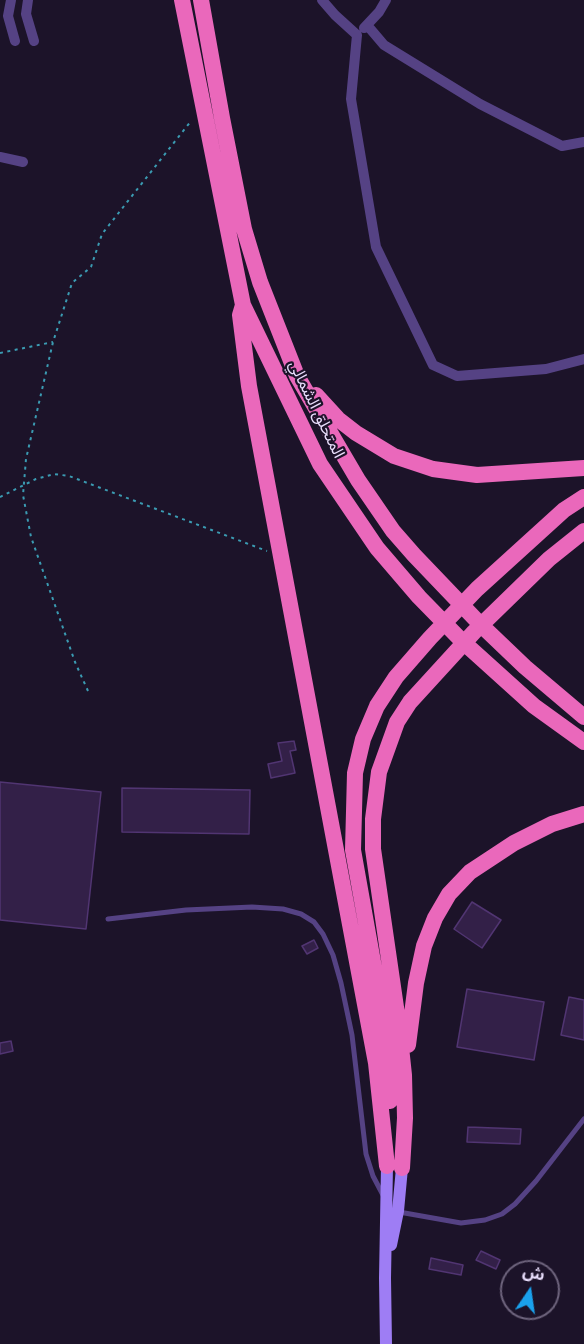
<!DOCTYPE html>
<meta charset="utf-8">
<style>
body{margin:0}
#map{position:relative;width:584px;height:1344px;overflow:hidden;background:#1c1329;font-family:Overpass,"Noto Sans Arabic",sans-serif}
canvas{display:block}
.north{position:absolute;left:500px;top:1260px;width:60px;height:60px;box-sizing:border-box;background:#1c1329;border:2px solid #6e647d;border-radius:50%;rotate:13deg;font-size:16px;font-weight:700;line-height:24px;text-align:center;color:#e9defc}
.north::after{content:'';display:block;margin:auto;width:21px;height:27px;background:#1aa1ec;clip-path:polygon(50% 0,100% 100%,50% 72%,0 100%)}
</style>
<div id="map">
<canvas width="584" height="1344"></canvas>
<div class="north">ش</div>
</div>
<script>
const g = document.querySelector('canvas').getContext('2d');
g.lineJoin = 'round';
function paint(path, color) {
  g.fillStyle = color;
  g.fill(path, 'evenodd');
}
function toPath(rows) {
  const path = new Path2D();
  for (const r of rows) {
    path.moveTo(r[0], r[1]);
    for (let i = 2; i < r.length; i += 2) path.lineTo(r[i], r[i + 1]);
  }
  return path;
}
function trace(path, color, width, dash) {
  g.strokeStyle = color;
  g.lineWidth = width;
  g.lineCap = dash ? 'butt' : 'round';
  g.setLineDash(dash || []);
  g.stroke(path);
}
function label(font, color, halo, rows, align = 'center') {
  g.font = font + ' Overpass,"Noto Sans Arabic",sans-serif';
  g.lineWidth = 4.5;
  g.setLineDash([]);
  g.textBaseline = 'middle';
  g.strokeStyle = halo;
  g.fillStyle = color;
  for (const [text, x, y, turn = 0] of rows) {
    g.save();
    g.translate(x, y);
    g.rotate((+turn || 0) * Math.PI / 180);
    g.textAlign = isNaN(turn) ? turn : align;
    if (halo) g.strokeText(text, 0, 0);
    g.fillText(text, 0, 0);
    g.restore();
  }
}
const building = toPath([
 [294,741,296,750,290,751,295,773,271,778,268,764,282,761,278,743,294,741],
 [0,782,101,792,86,929,0,920,0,782],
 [122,788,250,790,249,834,122,832,122,788],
 [472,902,501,920,482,948,454,929,472,902],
 [314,940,318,948,307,954,302,946,314,940],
 [467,989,544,1002,534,1060,457,1047,467,989],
 [569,997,584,1000,584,1040,561,1035,569,997],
 [11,1041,13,1051,0,1054,0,1043,11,1041],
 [468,1127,521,1129,520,1144,467,1142,468,1127],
 [481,1251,500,1260,496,1269,476,1260,481,1251],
 [431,1258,463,1265,461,1275,429,1269,431,1258]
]);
paint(building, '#332048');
trace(building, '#513572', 1.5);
trace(toPath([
 [0,353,53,342],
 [0,497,36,479,54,474,69,476,267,551],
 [88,691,75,662,31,537,23,495,26,459,53,342,72,283,91,267,102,234,191,121]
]), '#3b9bb2', 2, [3, 4.5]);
trace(toPath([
 [108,919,186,910,252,907,283,909,301,914,314,922,323,934,333,955,341,983,352,1035,366,1154,373,1176,384,1197],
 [399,1212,461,1223,485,1220,502,1214,515,1204,536,1181,584,1119]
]), '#554284', 5);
trace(toPath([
 [11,0,8,16,15,41],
 [28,0,26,14,34,41],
 [322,0,335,15,357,35,351,99,376,247,433,365,457,376,546,369,584,359],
 [367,25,384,45,480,104,562,146,584,142],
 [364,28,379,12,386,0],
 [0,157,23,162]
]), '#554284', 10);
trace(toPath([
 [391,1245,398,1211,402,1168],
 [386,1344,385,1278,387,1166]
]), '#9e7df4', 12);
trace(toPath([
 [182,0,243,305,320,464,377,548,419,597,462,641,534,706,584,742],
 [201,0,222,118,244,229,260,282,297,376,358,480,393,531,414,555,480,624,525,667,584,717],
 [243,305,240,315,249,386,376,1063,387,1166],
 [316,395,338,419,356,433,394,456,433,469,477,475,584,468],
 [408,1045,416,983,424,946,435,918,449,894,470,872,514,843,552,824,584,814],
 [390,1101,387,1040,353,850,355,773,363,739,377,706,396,677,430,638,477,589,564,510,584,497],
 [402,1168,405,1118,404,1075,399,1028,373,849,373,819,379,772,397,722,410,702,474,632,549,559,584,531]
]), '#ea68bb', 16);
label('16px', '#e9defc', '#1c1329', [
 ["المتحلق الشمالي",315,410,64]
]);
</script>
